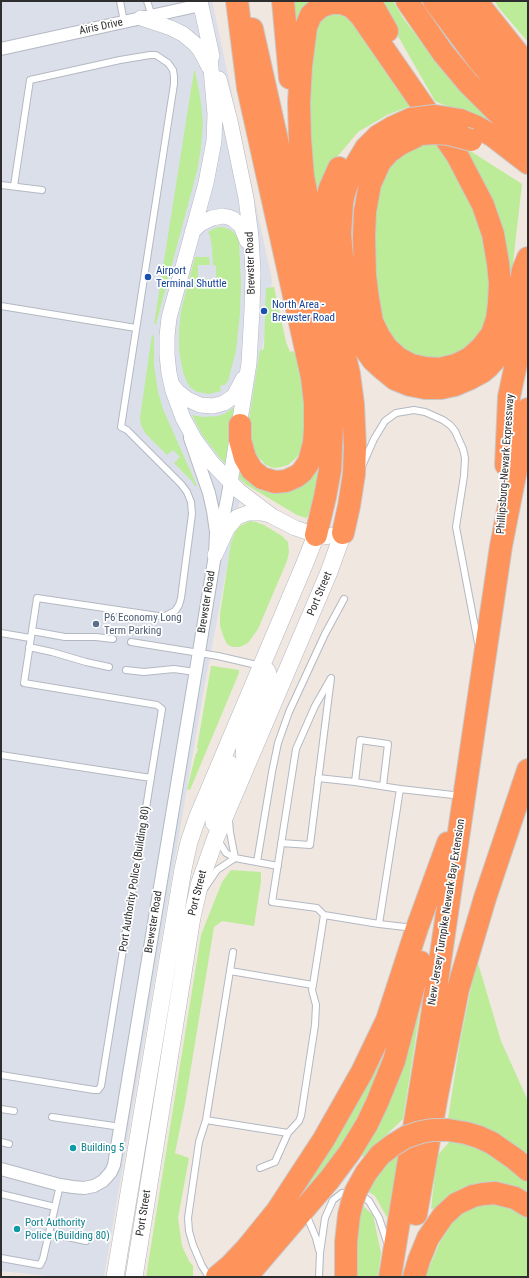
<!DOCTYPE html>
<style>
body{margin:0}
#map{position:relative;width:529px;height:1278px;overflow:hidden;background:#f0e7e0;font-family:"Roboto Condensed",sans-serif}
canvas{display:block}
.frame{position:absolute;inset:0;border:2px solid #2e2e2e;pointer-events:none}
</style>
<div id="map">
<canvas width="529" height="1278"></canvas>
<div class="frame"></div>
</div>
<script>
const g = document.querySelector('canvas').getContext('2d');
g.lineJoin = 'round';
function paint(path, color) {
  g.fillStyle = color;
  g.fill(path, 'evenodd');
}
function toPath(rows) {
  const path = new Path2D();
  for (const r of rows) {
    path.moveTo(r[0], r[1]);
    for (let i = 2; i < r.length; i += 2) path.lineTo(r[i], r[i + 1]);
  }
  return path;
}
function trace(path, color, width, dash) {
  g.strokeStyle = color;
  g.lineWidth = width;
  g.lineCap = dash ? 'butt' : 'round';
  g.setLineDash(dash || []);
  g.stroke(path);
}
function label(font, color, halo, rows, align = 'center') {
  g.font = font + ' "Roboto Condensed",sans-serif';
  g.lineWidth = 3.5;
  g.setLineDash([]);
  g.textBaseline = 'middle';
  g.strokeStyle = halo;
  g.fillStyle = color;
  for (const [text, x, y, turn = 0] of rows) {
    g.save();
    g.translate(x, y);
    g.rotate((+turn || 0) * Math.PI / 180);
    g.textAlign = isNaN(turn) ? turn : align;
    if (halo) g.strokeText(text, 0, 0);
    g.fillText(text, 0, 0);
    g.restore();
  }
}
paint(toPath([
 [1,1,212,1,272,280,245,472,203,694,104,1277,57,1277,1,1271]
]), '#dbdfe9');
paint(toPath([
 [293,1,312,1,295,24],
 [378,1,393,1,403,18,445,73,468,98,502,131,435,101],
 [495,1,528,1,528,42,498,7],
 [328,9,350,14,413,105,387,115,358,132,337,157,317,203,308,121,314,29],
 [194,71,195,71,200,96,203,121,201,148,197,171,156,324,154,324],
 [440,139,464,181,488,249,494,303,483,335,462,355,439,361,405,355,384,333,371,241,379,180,396,155],
 [464,147,522,184,510,289],
 [220,227,226,228,231,230,237,236,239,242,241,282,240,313,236,351,228,381,225,385,222,385,220,387,221,391,209,394,197,392,191,388,187,382,183,372,179,350,179,331,181,311,195,257,209,257,210,265,198,265,198,279,216,279,216,266,213,265,212,248,210,235,208,232,215,228],
 [274,287,286,342,290,352,293,351,302,367,308,422,302,450,297,457,288,465,281,467,273,468,266,465,257,456,251,445,248,426,260,350,263,350,264,347,266,288],
 [152,335,154,336,154,366,158,392,163,409,197,486,195,486,192,481,174,463,180,457,173,450,167,455,146,434,141,425,140,418],
 [233,408,235,409,226,465,225,464,203,436,192,415,203,417,218,416,224,414],
 [319,457,317,477,310,512,308,516,306,518,297,515,245,484,239,478,240,469,257,485],
 [250,521,256,522,264,525,282,536,288,542,289,552,287,561,258,629,248,643,240,647,232,647,227,644,224,638,220,626,220,614,231,543,235,532,240,526],
 [211,666,213,666,239,670,239,673,190,790,187,789,196,753,197,753,198,749,197,748],
 [231,870,261,872,261,881,254,926,222,921,214,927,185,1104,175,1153,189,1158,178,1218,182,1246,189,1261,193,1266,193,1277,146,1277,201,935,222,882],
 [476,963,478,963,501,1041,528,1101,528,1158,480,1127,467,1122,448,1119,460,1042],
 [423,991,403,1119,363,1157,360,1152],
 [381,1049,382,1064,371,1091,345,1140,305,1194,288,1203],
 [451,1140,464,1141,506,1162,528,1182,528,1197,431,1209,437,1156],
 [398,1154,388,1219,375,1196,365,1189,386,1160],
 [494,1203,508,1206,521,1212,528,1218,528,1277,425,1277,440,1242,452,1223,467,1208],
 [361,1204,373,1215,381,1253,378,1277,353,1277]
]), '#bcec97');
const service = toPath([
 [120,1,124,22],
 [147,1,152,16],
 [1,185,42,190],
 [1,306,136,328],
 [363,464,374,439,385,421,396,413,414,410,425,412,443,420,450,425,455,431,463,449,465,458,464,476,456,527,478,643],
 [32,631,65,637,96,637,113,639],
 [1,633,30,638],
 [131,642,218,656,261,666],
 [29,647,52,652,86,662,109,667],
 [126,670,144,672,174,669,195,672],
 [1,755,151,778],
 [318,778,355,782,400,789,462,796],
 [355,782,360,740,388,744,383,786],
 [400,789,379,924,414,928],
 [229,820,230,832,235,858],
 [218,840,226,853,235,858,278,866],
 [281,843,310,845,331,678,315,706,296,749,272,902,317,908,324,915,379,924],
 [257,862,272,772,278,743,289,712,325,634,344,599],
 [204,889,217,870,235,858],
 [230,971,313,985],
 [1,1075,94,1090,98,1090,101,1086,162,709,157,705,24,683,37,598,158,616,165,616,175,611,179,605,181,598,192,514,191,502,187,492,181,484,127,430,121,427,174,84,174,77,173,70,168,63,156,55,150,55,120,60,30,80,14,186],
 [1,1109,14,1111],
 [52,1117,121,1127],
 [206,1120,288,1133,299,1121,301,1116,315,1025,316,1005,312,990,313,985,324,915],
 [1,1142,9,1144],
 [260,1168,275,1162,288,1133],
 [1,1194,55,1207],
 [306,1214,316,1238,319,1250],
 [49,1233,86,1241],
 [1,1258,40,1265,43,1259,60,1185],
 [209,1277,202,1266,193,1245,189,1231,188,1218,199,1142,206,1120,233,952],
 [319,1277,320,1253,325,1218,333,1200,342,1193,352,1192,361,1195,369,1201,379,1218,388,1245]
]);
const minor = toPath([
 [1,49,201,5],
 [220,535,230,483],
 [1,1169,60,1185,73,1187,84,1188,94,1186,103,1181,111,1172,114,1165,215,555,216,532,213,511,209,493,190,438]
]);
const tertiary = toPath([
 [200,1,212,56],
 [141,18,171,28,183,34,195,44,200,50,209,67],
 [209,46,215,114,214,141,206,183,169,318,167,336,167,355,169,373,173,391,183,418,195,440,212,463,239,491,272,516,295,528,316,535,323,537,336,535,343,533],
 [219,79,230,121,246,198,251,237,253,272,252,310,249,363,230,483],
 [192,232,200,224,212,218,223,216,228,217,233,219,241,226,247,241],
 [173,386,177,391,187,399,200,405,213,406,224,403,234,396,243,379],
 [215,555,227,529,237,517,248,513,262,513,270,515]
]);
const secondary = toPath([
 [245,765,244,738,269,678,267,671,261,666],
 [214,823,214,815,230,764],
 [115,1277,183,869,189,842,198,816,305,563,316,535],
 [134,1277,192,917,200,882,216,837,329,572,343,533]
]);
const motorway = toPath([
 [237,1,248,88,312,377,315,403,315,429,314,443,309,462,302,472,297,476,286,481,275,482,262,478,252,470,245,458,240,440,240,425],
 [283,1,290,78],
 [370,1,387,31],
 [407,1,443,53,468,83,496,111,528,141],
 [434,1,479,61,501,87,528,116],
 [456,1,481,34,528,91],
 [476,1,528,66],
 [252,29,321,336,331,396,332,426,330,470,325,497,316,535],
 [411,119,393,127,378,136,366,148,351,173,344,193,342,203,340,234,342,256,348,291,353,315,360,338,363,346,373,360,384,370,395,379,410,385,425,388,441,388,455,385,469,379,482,372,488,367,498,356,502,349,510,332,516,311,523,270,528,258],
 [460,120,477,127,493,136,528,163],
 [300,161,310,212,333,302,349,374,353,404,355,447,354,474,349,506,343,533],
 [303,176,300,139,299,103,301,66,306,27,311,15,320,7,331,3,342,3,352,7,361,16,457,155,483,205,493,234,498,263,500,283,499,303,497,319,492,334,482,347,470,358,456,365,440,369,425,368,411,365,398,358,387,348,379,336,372,322,368,299,365,275,364,237,365,212,370,184,380,162,389,152,400,144,421,134],
 [323,237,323,223,325,205,330,188,339,168],
 [506,465,509,397,525,321],
 [492,1143,515,1159,528,1170],
 [416,1214,437,1095,458,989,485,898,528,770],
 [217,1277,230,1266,247,1248,277,1211,324,1139,362,1072,387,1020,417,928,448,843],
 [246,1277,329,1180,350,1152,367,1124,377,1103,394,1061,420,962],
 [390,1277,430,1029,501,546,528,409],
 [414,1277,419,1260,428,1238,443,1216,456,1204,473,1196,483,1194,495,1193,515,1198,528,1206]
]);
trace(service, '#b3b8c2', 8);
trace(minor, '#b3b8c2', 14);
trace(tertiary, '#b3b8c2', 16);
trace(secondary, '#b3b8c2', 18);
trace(motorway, '#c9c9c9', 24);
trace(service, '#fff', 6);
trace(minor, '#fff', 12);
trace(tertiary, '#fff', 15);
trace(secondary, '#fff', 17);
trace(motorway, '#ff935c', 22);
const motorwayBridge = toPath([
 [411,119,435,116,460,120],
 [421,134,435,133,449,134,471,140],
 [346,1277,346,1242,349,1215,352,1203,356,1191,366,1173,380,1155,393,1145,406,1137,421,1132,432,1130,448,1130,466,1133,479,1137,492,1143]
]);
trace(motorwayBridge, '#c9c9c9', 24, []);
trace(motorwayBridge, '#ff935c', 22);
for (const [x, y, r, color] of [
 [148,277,4,"#1a4fb4"],
 [264,311,4,"#1a4fb4"],
 [96,624,4,"#5c6f8a"],
 [73,1148,4,"#0f9aa8"],
 [17,1229,4,"#0f9aa8"]
]) {
  const dot = new Path2D();
  dot.arc(x, y, r, 0, 2 * Math.PI);
  g.fillStyle = color;
  g.fill(dot);
  trace(dot, '#fff', 1.5);
}
label('11px', '#2e2e2e', '#fff', [
 ["Airis Drive",101,27,-12],
 ["Brewster Road",251,263,-92],
 ["Phillipsburg-Newark Expressway",506,464,-86],
 ["Port Street",320,594,-67],
 ["Brewster Road",207,602,-81],
 ["Port Authority Police (Building 80)",135,879,-81],
 ["Port Street",198,893,-76],
 ["New Jersey Turnpike Newark Bay Extension",447,912,-81],
 ["Brewster Road",154,922,-81],
 ["Port Street",144,1213,-81]
]);
label('11px', '#164399', '#fff', [
 ["Airport",156,271],
 ["Terminal Shuttle",156,284],
 ["North Area -",272,305],
 ["Brewster Road",272,318]
], 'left');
label('11px', '#4e5e75', '#fff', [
 ["P6 Economy Long",104,618],
 ["Term Parking",104,631]
], 'left');
label('11px', '#0d838f', '#fff', [
 ["Building 5",81,1148],
 ["Port Authority",25,1223],
 ["Police (Building 80)",25,1236]
], 'left');
</script>
